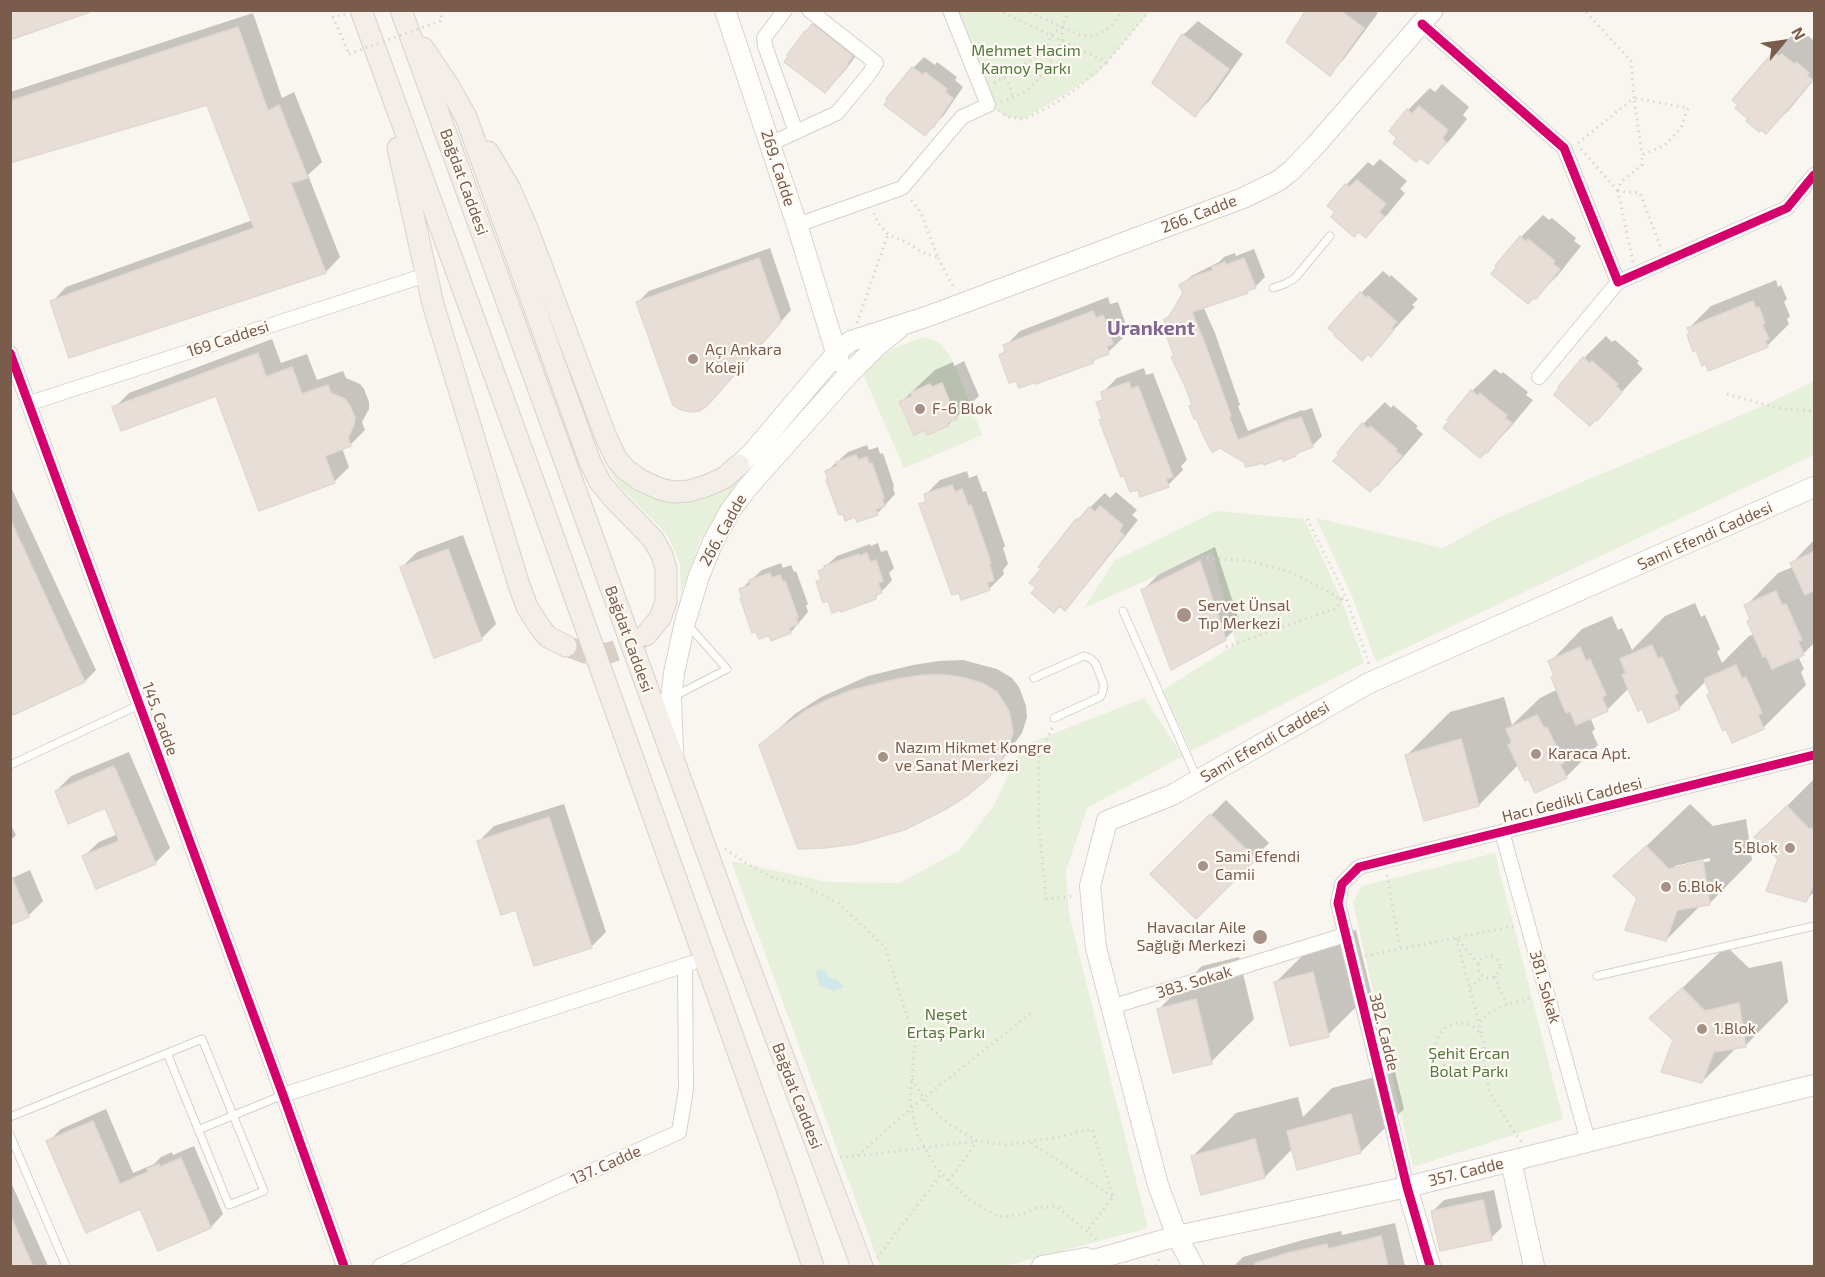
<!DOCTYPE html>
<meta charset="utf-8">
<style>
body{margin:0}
#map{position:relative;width:1825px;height:1277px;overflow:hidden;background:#f9f5f0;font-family:"Exo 2",sans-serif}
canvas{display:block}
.frame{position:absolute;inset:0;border:12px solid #7a5c4d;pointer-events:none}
.north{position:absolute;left:1753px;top:12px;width:60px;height:60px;-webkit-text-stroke:4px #fffaf3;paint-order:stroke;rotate:61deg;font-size:16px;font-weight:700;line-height:24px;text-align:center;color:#7a5c4d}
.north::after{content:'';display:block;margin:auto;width:21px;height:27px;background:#7a5c4d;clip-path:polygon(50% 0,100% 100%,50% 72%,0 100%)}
</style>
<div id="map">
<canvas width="1825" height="1277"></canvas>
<div class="frame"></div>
<div class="north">N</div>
</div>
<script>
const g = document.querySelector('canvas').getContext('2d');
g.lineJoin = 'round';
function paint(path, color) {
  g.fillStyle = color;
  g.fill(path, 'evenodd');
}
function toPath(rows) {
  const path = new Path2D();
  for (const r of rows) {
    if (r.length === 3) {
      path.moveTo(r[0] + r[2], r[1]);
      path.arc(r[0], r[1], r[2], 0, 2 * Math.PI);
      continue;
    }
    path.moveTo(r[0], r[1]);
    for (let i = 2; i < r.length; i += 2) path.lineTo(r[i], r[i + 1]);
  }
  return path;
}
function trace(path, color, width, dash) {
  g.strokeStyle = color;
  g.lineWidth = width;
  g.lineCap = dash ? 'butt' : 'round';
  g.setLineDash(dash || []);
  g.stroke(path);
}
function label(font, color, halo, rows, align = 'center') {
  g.font = font + ' "Exo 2",sans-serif';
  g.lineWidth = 4.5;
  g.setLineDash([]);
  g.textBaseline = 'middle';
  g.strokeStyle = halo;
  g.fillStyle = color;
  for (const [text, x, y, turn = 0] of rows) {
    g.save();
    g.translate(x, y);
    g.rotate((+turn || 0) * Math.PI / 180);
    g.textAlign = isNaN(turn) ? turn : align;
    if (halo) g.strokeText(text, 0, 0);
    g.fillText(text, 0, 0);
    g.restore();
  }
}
paint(toPath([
 [953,11,1150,11,1096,75,1024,119,1008,117,988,105],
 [925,337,938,342,949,354,955,366,982,435,904,468,864,376,873,364,892,349,918,339],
 [1814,381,1814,455,1376,662,1352,596,1316,518,1443,548,1495,519,1765,405],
 [601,449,628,480,721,489,739,479,700,541,681,594,680,564,668,536,658,525,620,487,610,472],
 [1216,511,1304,519,1341,598,1364,663,1191,751,1163,690,1236,644,1212,551,1084,608,1114,561],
 [1144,698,1183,756,1087,808,1066,870,1069,914,1148,1228,1005,1266,880,1266,731,861,827,882,900,883,960,850,993,807,1022,746],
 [1495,853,1563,1119,1413,1167,1353,902,1362,886]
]), '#e7f0db');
paint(toPath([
 [818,969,826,972,830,978,836,979,844,987,834,991,820,986,816,975]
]), '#d0e8ea');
paint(toPath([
 [1307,10,1374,10,1378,13,1344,59,1330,74],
 [253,13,282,98,294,92,322,162,308,175,340,257,326,272,70,357,52,302,66,287,253,220,208,103,10,161,10,92],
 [817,21,858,53,844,72,825,91,806,32],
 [1198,21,1243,54,1210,100,1195,115,1183,35],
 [1797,30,1802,35,1805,33,1814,41,1814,80,1789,110,1766,132,1750,118,1734,100,1775,53],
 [924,57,935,65,937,62,957,77,955,80,963,87,944,115,925,134,913,68],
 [1442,84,1469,107,1463,115,1467,119,1450,140,1428,162,1399,138,1408,110,1430,88,1435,92],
 [1380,159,1407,181,1400,189,1405,193,1388,214,1366,236,1329,206,1346,185,1368,162,1373,166],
 [1543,215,1549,220,1552,218,1576,238,1574,241,1581,246,1558,275,1536,297,1521,237],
 [770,248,791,310,718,394,638,302,649,291],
 [1254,249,1265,277,1255,287,1203,306,1215,333,1240,405,1238,406,1248,431,1302,410,1303,411,1312,408,1322,436,1312,446,1300,451,1296,455,1284,459,1283,456,1264,461,1246,461,1191,406,1193,404,1173,357,1175,355,1165,319,1176,309,1185,293,1181,286,1191,276,1219,262,1224,257,1235,253,1236,256],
 [1383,271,1390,277,1391,275,1418,299,1412,305,1415,307,1371,354,1361,293],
 [1776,280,1778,287,1781,285,1787,299,1784,302,1790,316,1787,319,1789,324,1767,346,1691,333,1689,328,1711,306],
 [1108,297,1110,304,1118,302,1127,328,1122,333,1123,338,1108,352,1098,356,1093,362,1037,382,1001,355,1006,349,1005,346,1020,331],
 [1606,336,1612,342,1615,340,1639,361,1637,363,1643,369,1597,419,1584,358],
 [272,339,281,363,307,354,317,380,343,371,346,378,360,384,364,389,369,402,369,409,362,422,365,430,350,445,342,448,349,467,334,482,216,394,114,408,129,393],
 [964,361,979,396,948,425,901,402,935,370,953,362,954,366],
 [1144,368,1146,375,1153,373,1187,460,1181,466,1183,470,1168,485,1103,418,1098,403,1104,397,1102,393,1117,378],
 [1495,369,1501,374,1503,372,1528,392,1526,395,1533,400,1509,429,1487,451,1472,391],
 [1385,402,1391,408,1393,405,1418,426,1416,428,1423,434,1399,462,1377,484,1363,424],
 [867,445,869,450,878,447,880,454,883,453,894,486,893,488,895,494,877,514,830,478,827,471,848,452],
 [967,471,969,478,977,475,983,492,986,491,1005,546,1003,548,1008,564,1003,570,1004,574,989,589,921,505,927,499,925,495,940,480],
 [10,485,96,670,85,681,14,713,10,705],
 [1116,492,1137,510,1132,515,1138,520,1079,594,1065,609,1038,587,1077,520,1105,493,1110,498],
 [463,535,496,624,481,639,402,567,417,552],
 [1814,540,1814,643,1803,654,1798,656,1804,669,1801,672,1806,685,1763,728,1711,692,1706,681,1679,708,1630,687,1607,710,1590,717,1595,729,1592,732,1598,745,1566,777,1519,764,1479,805,1407,755,1450,712,1504,697,1512,725,1540,698,1558,689,1555,674,1550,662,1582,629,1612,616,1618,630,1622,628,1632,650,1665,616,1695,603,1701,617,1705,615,1720,649,1717,652,1722,663,1749,636,1754,634,1751,618,1746,606,1778,573,1793,567,1792,563],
 [878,543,881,552,887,550,894,568,889,573,892,580,886,587,875,598,829,599,818,582,822,578,820,571,837,556,870,544,871,546],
 [1215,547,1240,624,1225,639,1143,590,1158,575],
 [781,563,783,568,791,565,794,572,796,571,808,604,806,606,808,612,791,632,772,639,743,597,741,589,762,570],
 [963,660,997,669,1012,678,1019,687,1026,706,1027,717,1022,733,1001,762,986,778,761,745,795,714,821,697,868,676,913,665,939,661],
 [129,752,170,848,155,863,84,856,99,842,118,834,106,806,56,791,71,776],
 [1814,779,1814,892,1806,900,1780,858,1756,837],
 [1226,800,1269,843,1196,917,1152,874],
 [564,804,606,932,591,947,517,908,479,841,494,826],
 [1690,804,1713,826,1746,819,1752,860,1709,904,1701,905,1666,940,1639,898,1615,876],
 [1710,858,1710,861,1675,869,1675,866],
 [10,823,16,835,10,841],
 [30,870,43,901,28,916,10,879],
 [1356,930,1371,992,1328,1035,1276,982,1319,939],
 [1726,946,1749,968,1782,961,1788,1002,1745,1046,1737,1047,1702,1082,1675,1040,1651,1018],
 [1239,957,1254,1019,1211,1062,1159,1009,1202,966],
 [1395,1072,1404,1109,1361,1152,1293,1148,1265,1177,1193,1156,1236,1113,1298,1097,1303,1117,1332,1088],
 [106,1109,133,1173,154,1164,161,1157,172,1152,173,1155,194,1146,223,1214,211,1227,159,1249,140,1207,48,1142,61,1129],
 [10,1180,48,1266,10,1266],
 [1494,1190,1502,1227,1491,1238,1433,1211,1444,1200],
 [1395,1223,1405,1266,1354,1266,1351,1255,1345,1266,1234,1266,1243,1257,1303,1240,1341,1231,1342,1235]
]), '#0003');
const building = toPath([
 [10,10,90,10,90,12,10,40,10,10],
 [1306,10,1340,10,1364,28,1330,76,1286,42,1306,10],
 [812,24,853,56,847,64,848,65,825,93,784,62,788,57,787,55,805,31,806,32,812,24],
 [238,27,268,111,279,105,308,178,291,183,326,273,69,358,50,301,254,228,207,105,10,163,10,101,238,27],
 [1182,34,1229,69,1195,117,1152,83,1182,34],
 [1773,52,1779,56,1782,54,1794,64,1796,62,1809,73,1807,76,1813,80,1766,134,1761,130,1759,132,1746,121,1748,119,1735,108,1738,105,1732,100,1773,52],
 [912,67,923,75,925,72,938,82,947,89,945,92,953,98,933,128,932,127,925,136,884,105,888,100,886,99,912,67],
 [1419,106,1448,130,1442,138,1446,142,1428,164,1420,158,1416,162,1393,143,1397,138,1389,131,1407,109,1412,114,1419,106],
 [1357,180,1386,204,1379,212,1384,216,1366,238,1358,232,1354,237,1331,217,1335,212,1327,206,1345,184,1350,187,1357,180],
 [1520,236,1526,242,1528,239,1544,252,1555,261,1553,264,1560,269,1536,299,1534,298,1528,304,1491,274,1497,267,1495,266,1520,236],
 [759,258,781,322,707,406,699,411,690,412,679,409,673,405,670,397,636,302,759,258],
 [1244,258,1256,288,1247,291,1248,293,1192,312,1205,344,1231,416,1229,417,1238,440,1292,419,1293,420,1301,417,1313,447,1295,454,1296,456,1283,461,1282,458,1264,465,1263,463,1246,467,1244,462,1220,448,1212,452,1203,435,1196,418,1194,419,1189,406,1192,405,1185,386,1171,357,1174,356,1167,337,1168,337,1164,319,1169,317,1183,293,1179,285,1195,276,1213,270,1212,267,1225,262,1226,265,1244,258],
 [1360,292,1366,298,1368,296,1397,322,1391,328,1394,330,1381,345,1371,357,1368,354,1362,361,1334,335,1335,334,1328,328,1360,292],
 [1753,301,1756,308,1759,307,1765,323,1762,324,1769,339,1765,341,1768,347,1708,371,1706,364,1702,366,1696,350,1693,352,1687,335,1690,334,1687,328,1753,301],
 [1093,311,1096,318,1103,315,1113,344,1107,346,1109,354,1092,360,1093,363,1036,384,1036,382,1019,388,1016,381,1009,383,999,355,1006,352,1003,345,1093,311],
 [258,353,266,377,292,367,302,394,328,385,331,393,345,399,349,404,355,417,354,425,348,438,351,446,325,456,335,483,259,511,216,396,121,431,112,407,258,353],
 [1583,357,1589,363,1592,361,1618,384,1616,386,1622,392,1597,421,1596,419,1590,426,1554,395,1559,388,1558,387,1583,357],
 [1129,382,1131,389,1138,386,1173,477,1166,479,1169,487,1140,497,1138,490,1130,492,1124,476,1121,477,1099,420,1102,419,1096,402,1103,400,1101,392,1129,382],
 [942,383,957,419,947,423,948,426,927,435,925,430,914,435,899,402,912,396,911,392,914,391,930,384,932,387,942,383],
 [1471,390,1478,396,1480,393,1495,406,1507,415,1505,418,1512,423,1487,453,1486,452,1480,458,1443,428,1449,421,1447,420,1471,390],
 [1362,423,1368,429,1370,426,1397,449,1395,451,1402,456,1377,486,1376,485,1370,492,1333,461,1339,455,1337,453,1362,423],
 [856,455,858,460,867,457,869,464,872,463,884,498,882,499,885,506,876,509,878,515,857,522,855,517,845,521,843,514,839,515,826,480,828,479,825,471,837,466,836,462,856,455],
 [952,485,955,492,962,489,968,506,971,505,991,563,989,563,994,580,987,583,990,590,961,600,959,593,952,595,919,504,926,502,924,494,952,485],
 [1100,506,1123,525,1119,531,1124,535,1065,611,1059,606,1054,613,1031,593,1036,588,1029,583,1041,569,1038,567,1076,519,1078,521,1089,507,1095,512,1100,506],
 [10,519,85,682,13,715,10,708,10,519],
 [448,549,482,640,434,658,400,567,448,549],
 [1815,551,1815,590,1805,595,1790,563,1815,551],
 [867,553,870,562,876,560,883,581,878,583,882,593,875,595,876,599,841,612,840,610,832,613,828,601,823,603,816,581,821,580,818,571,825,568,824,566,859,554,860,556,867,553],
 [1200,561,1226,640,1171,670,1141,590,1200,561],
 [770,573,772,578,780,575,783,582,785,581,798,617,796,617,798,624,789,628,791,633,771,641,769,635,759,639,756,632,752,633,740,598,742,597,739,589,750,585,749,580,770,573],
 [1776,591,1782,605,1786,604,1802,640,1798,641,1804,655,1772,669,1766,656,1763,657,1747,621,1750,619,1744,605,1776,591],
 [1652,645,1658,659,1662,657,1678,693,1674,695,1680,709,1648,723,1642,709,1638,711,1622,675,1626,673,1620,659,1652,645],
 [1580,647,1586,661,1590,659,1606,695,1602,697,1608,711,1576,725,1570,711,1566,713,1551,677,1554,675,1548,661,1580,647],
 [1736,665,1742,679,1746,677,1762,713,1758,715,1764,729,1732,743,1726,729,1723,731,1707,695,1710,693,1704,679,1736,665],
 [923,675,948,675,965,678,982,683,997,692,1009,711,1013,733,1007,750,998,765,987,779,968,795,946,809,904,830,855,844,824,848,798,849,759,745,779,729,805,711,827,700,852,690,897,679,923,675],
 [1537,715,1544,728,1547,727,1564,763,1560,764,1567,778,1535,793,1528,779,1525,781,1508,745,1512,743,1506,729,1537,715],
 [1461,739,1479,806,1424,821,1405,755,1461,739],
 [114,766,156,864,96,889,82,856,119,841,105,808,68,824,55,791,114,766],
 [1787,806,1809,829,1815,828,1815,881,1806,902,1766,891,1778,859,1754,837,1787,806],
 [1210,814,1256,859,1196,919,1150,874,1210,814],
 [549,817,592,948,534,966,516,910,501,915,477,841,549,817],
 [1646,846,1669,869,1703,861,1710,905,1677,910,1666,941,1625,930,1637,898,1613,876,1646,846],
 [10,873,29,917,10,925,10,873],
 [1313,972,1329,1037,1290,1046,1274,982,1313,972],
 [1682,988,1705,1011,1739,1003,1746,1047,1714,1052,1702,1083,1661,1072,1673,1040,1649,1018,1682,988],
 [1196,999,1212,1064,1173,1073,1157,1009,1196,999],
 [1351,1114,1361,1153,1297,1170,1287,1131,1351,1114],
 [93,1121,120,1184,148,1172,147,1169,159,1164,160,1167,181,1158,211,1228,158,1251,140,1209,86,1233,46,1141,93,1121],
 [1255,1139,1265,1178,1201,1195,1191,1156,1255,1139],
 [1483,1200,1492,1240,1440,1251,1431,1211,1483,1200],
 [10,1215,33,1266,10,1266,10,1215],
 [1381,1236,1388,1266,1255,1266,1255,1263,1288,1253,1327,1244,1328,1249,1381,1236]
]);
paint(building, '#e6ded7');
trace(building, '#e2d8d2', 1.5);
trace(toPath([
 [566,646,585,653,609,653,626,647,646,635]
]), '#d9cfc7', 21, [21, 10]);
const lane = toPath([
 [1273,288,1285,284,1295,278,1330,236],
 [1123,611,1197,778],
 [1034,678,1084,656,1090,658,1096,664,1104,686,1102,694,1100,697,1054,718],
 [673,697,727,669,687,624],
 [10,765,139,705],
 [1597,976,1814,926],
 [10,1117,202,1039,264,1191,229,1205,167,1053],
 [198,1130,283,1095],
 [10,1135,66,1266]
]);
const street = toPath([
 [785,10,764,38,765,46,796,132],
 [1422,24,1564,148,1618,282,1787,208,1814,175],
 [770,144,837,113,869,74,876,63,809,10],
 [797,225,902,188,962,117,988,105,950,10],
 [10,353,283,1095,344,1266],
 [1539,377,1618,282],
 [30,403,426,275],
 [1502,832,1588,1141],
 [1111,1007,1345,935],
 [283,1095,692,963],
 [1407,1187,1338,903,1342,884,1359,867,1814,755],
 [380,1266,679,1132,686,1089,685,965]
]);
const secondary = toPath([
 [725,10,797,225,839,362],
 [739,465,752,453,840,349,851,341,926,317,1243,198,1278,181,1292,170,1315,146,1433,10],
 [673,751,671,699,674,673,685,622,699,576,713,542,730,511,747,488,847,376,877,346,898,329],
 [1511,1161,1534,1266],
 [1407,1187,1430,1266],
 [1042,1266,1086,1258],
 [1073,1266,1177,1236,1407,1187,1814,1085],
 [1193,1266,1177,1236,1158,1185,1096,948,1090,886,1107,821,1172,795,1369,683,1814,487]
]);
const primary = toPath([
 [361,10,538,494,783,1177,813,1266],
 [401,10,735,929,862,1266],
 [423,48,448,85,466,117,590,462,600,482,614,499,653,539,662,555,666,569,666,602,660,618,646,635],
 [398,148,433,304,518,582,527,607,542,630,548,637,566,646],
 [488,152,510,189,527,228,606,437,616,458,625,469,640,480,660,489,673,492,689,491,706,486,724,478,739,465]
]);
trace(lane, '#d7d1cb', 9);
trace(street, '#d7d1cb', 16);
trace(secondary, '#d9d2cb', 22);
trace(primary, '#dad1cc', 23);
trace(toPath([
 [439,10,443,20],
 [998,10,1107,62,1150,10],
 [1024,10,1080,35,1094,36,1104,31,1113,24,1124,10],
 [345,14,333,17,349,54],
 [1004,78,1010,86,1013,98],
 [994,83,1042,54,1048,45,1050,35,1062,27,1069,10],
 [1001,102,1022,94,1036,82,1049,64,1062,41,1062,27],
 [999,110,1008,117,1024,119,1051,106,1076,89,1107,62],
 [1578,143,1634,98,1631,61,1584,10],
 [1581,149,1618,191],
 [1618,191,1621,182,1642,165,1642,155,1665,145,1681,128,1688,108,1634,98,1642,155],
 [874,213,878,223,888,234,908,243,920,251,938,258,921,213,909,197],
 [938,258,954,288],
 [1633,262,1618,191,1640,193,1661,248],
 [857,323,888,234],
 [1727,394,1777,408,1814,411],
 [1307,519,1345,595,1369,664],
 [1207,558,1250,561,1291,572,1336,596,1338,599,1345,598],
 [1226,647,1337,608,1341,599],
 [1052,728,1039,756,1039,825,1046,899,1075,896],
 [725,849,749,865,773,878,801,884,838,903,885,947,915,1041,910,1103,918,1136,935,1166,949,1181,970,1200,999,1217,1022,1215,1036,1208,1056,1206,1099,1241],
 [1387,875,1400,948],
 [1456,938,1479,1023],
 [1458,940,1479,964],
 [1365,956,1514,926],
 [1489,967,11],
 [1495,976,1500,991,1508,1004],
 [1470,988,1483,976],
 [1460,1047,24],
 [1481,1033,1479,1023,1488,1014,1502,1006,1533,997],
 [1483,1054,1489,1091,1514,1132,1522,1142],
 [912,1079,928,1106,949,1124,977,1141,1007,1145,1054,1138,1092,1129,1113,1197,1087,1231],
 [1031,1143,1113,1197],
 [858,1156,977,1141],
 [840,1157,857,1156,911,1108,1031,1013],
 [949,1181,977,1141],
 [877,1258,942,1173],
 [1156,1266,1160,1257]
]), '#dcd5d0', 3, [1.5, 4.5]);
trace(lane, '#fefefd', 7);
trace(street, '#fefefd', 14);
trace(secondary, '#fefefd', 20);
trace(primary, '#f3eee8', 21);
trace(toPath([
 [349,54,443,20]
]), '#dcd5d0', 3, [1.5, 4.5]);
trace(toPath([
 [1422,24,1564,148,1618,282,1787,208,1814,175],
 [10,353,283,1095,344,1266],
 [1430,1266,1407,1187,1338,903,1342,884,1359,867,1814,755]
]), '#d6006c', 9);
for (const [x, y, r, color] of [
 [693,359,6,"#a69286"],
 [920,409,6,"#a69286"],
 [1184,615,8,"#a69286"],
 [1536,754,6,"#a69286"],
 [883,757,6,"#a69286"],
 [1790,848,6,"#a69286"],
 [1203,866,6,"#a69286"],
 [1666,887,6,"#a69286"],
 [1260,937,8,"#a69286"],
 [1702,1029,6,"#a69286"]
]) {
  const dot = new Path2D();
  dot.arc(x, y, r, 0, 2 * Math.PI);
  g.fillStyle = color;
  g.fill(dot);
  trace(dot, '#fffaf3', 2);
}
label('16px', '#537a41', '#fffaf3', [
 ["Mehmet Hacim",1026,51],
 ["Kamoy Parkı",1026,69],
 ["Neşet",946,1015],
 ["Ertaş Parkı",946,1033],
 ["Şehit Ercan",1469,1054],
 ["Bolat Parkı",1469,1072]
]);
label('16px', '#7a5c4d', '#fffaf3', [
 ["269. Cadde",778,168,72],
 ["Bağdat Caddesi",464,182,70],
 ["266. Cadde",1199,214,-21],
 ["169 Caddesi",228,339,-18],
 ["266. Cadde",723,530,-61],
 ["Sami Efendi Caddesi",1705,536,-24],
 ["Bağdat Caddesi",629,639,70],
 ["145. Cadde",160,719,70],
 ["Sami Efendi Caddesi",1265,742,-30],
 ["Hacı Gedikli Caddesi",1572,800,-14],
 ["383. Sokak",1194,982,-17],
 ["381. Sokak",1545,987,74],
 ["382. Cadde",1384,1032,76],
 ["Bağdat Caddesi",797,1096,69],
 ["137. Cadde",606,1165,-24],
 ["357. Cadde",1466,1172,-14]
]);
label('16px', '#7a5c4d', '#fffaf3', [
 ["Açı Ankara",705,350],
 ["Koleji",705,368],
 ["F-6 Blok",932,409],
 ["Servet Ünsal",1198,606],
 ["Tıp Merkezi",1198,624],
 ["Nazım Hikmet Kongre",895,748],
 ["ve Sanat Merkezi",895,766],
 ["Karaca Apt.",1548,754],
 ["5.Blok",1778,848,"right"],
 ["Sami Efendi",1215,857],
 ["Camii",1215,875],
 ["6.Blok",1678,887],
 ["Havacılar Aile",1246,928,"right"],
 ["Sağlığı Merkezi",1246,946,"right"],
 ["1.Blok",1714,1029]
], 'left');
label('bold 20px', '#846695', '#fffaf3', [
 ["Urankent",1151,328]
]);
</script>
